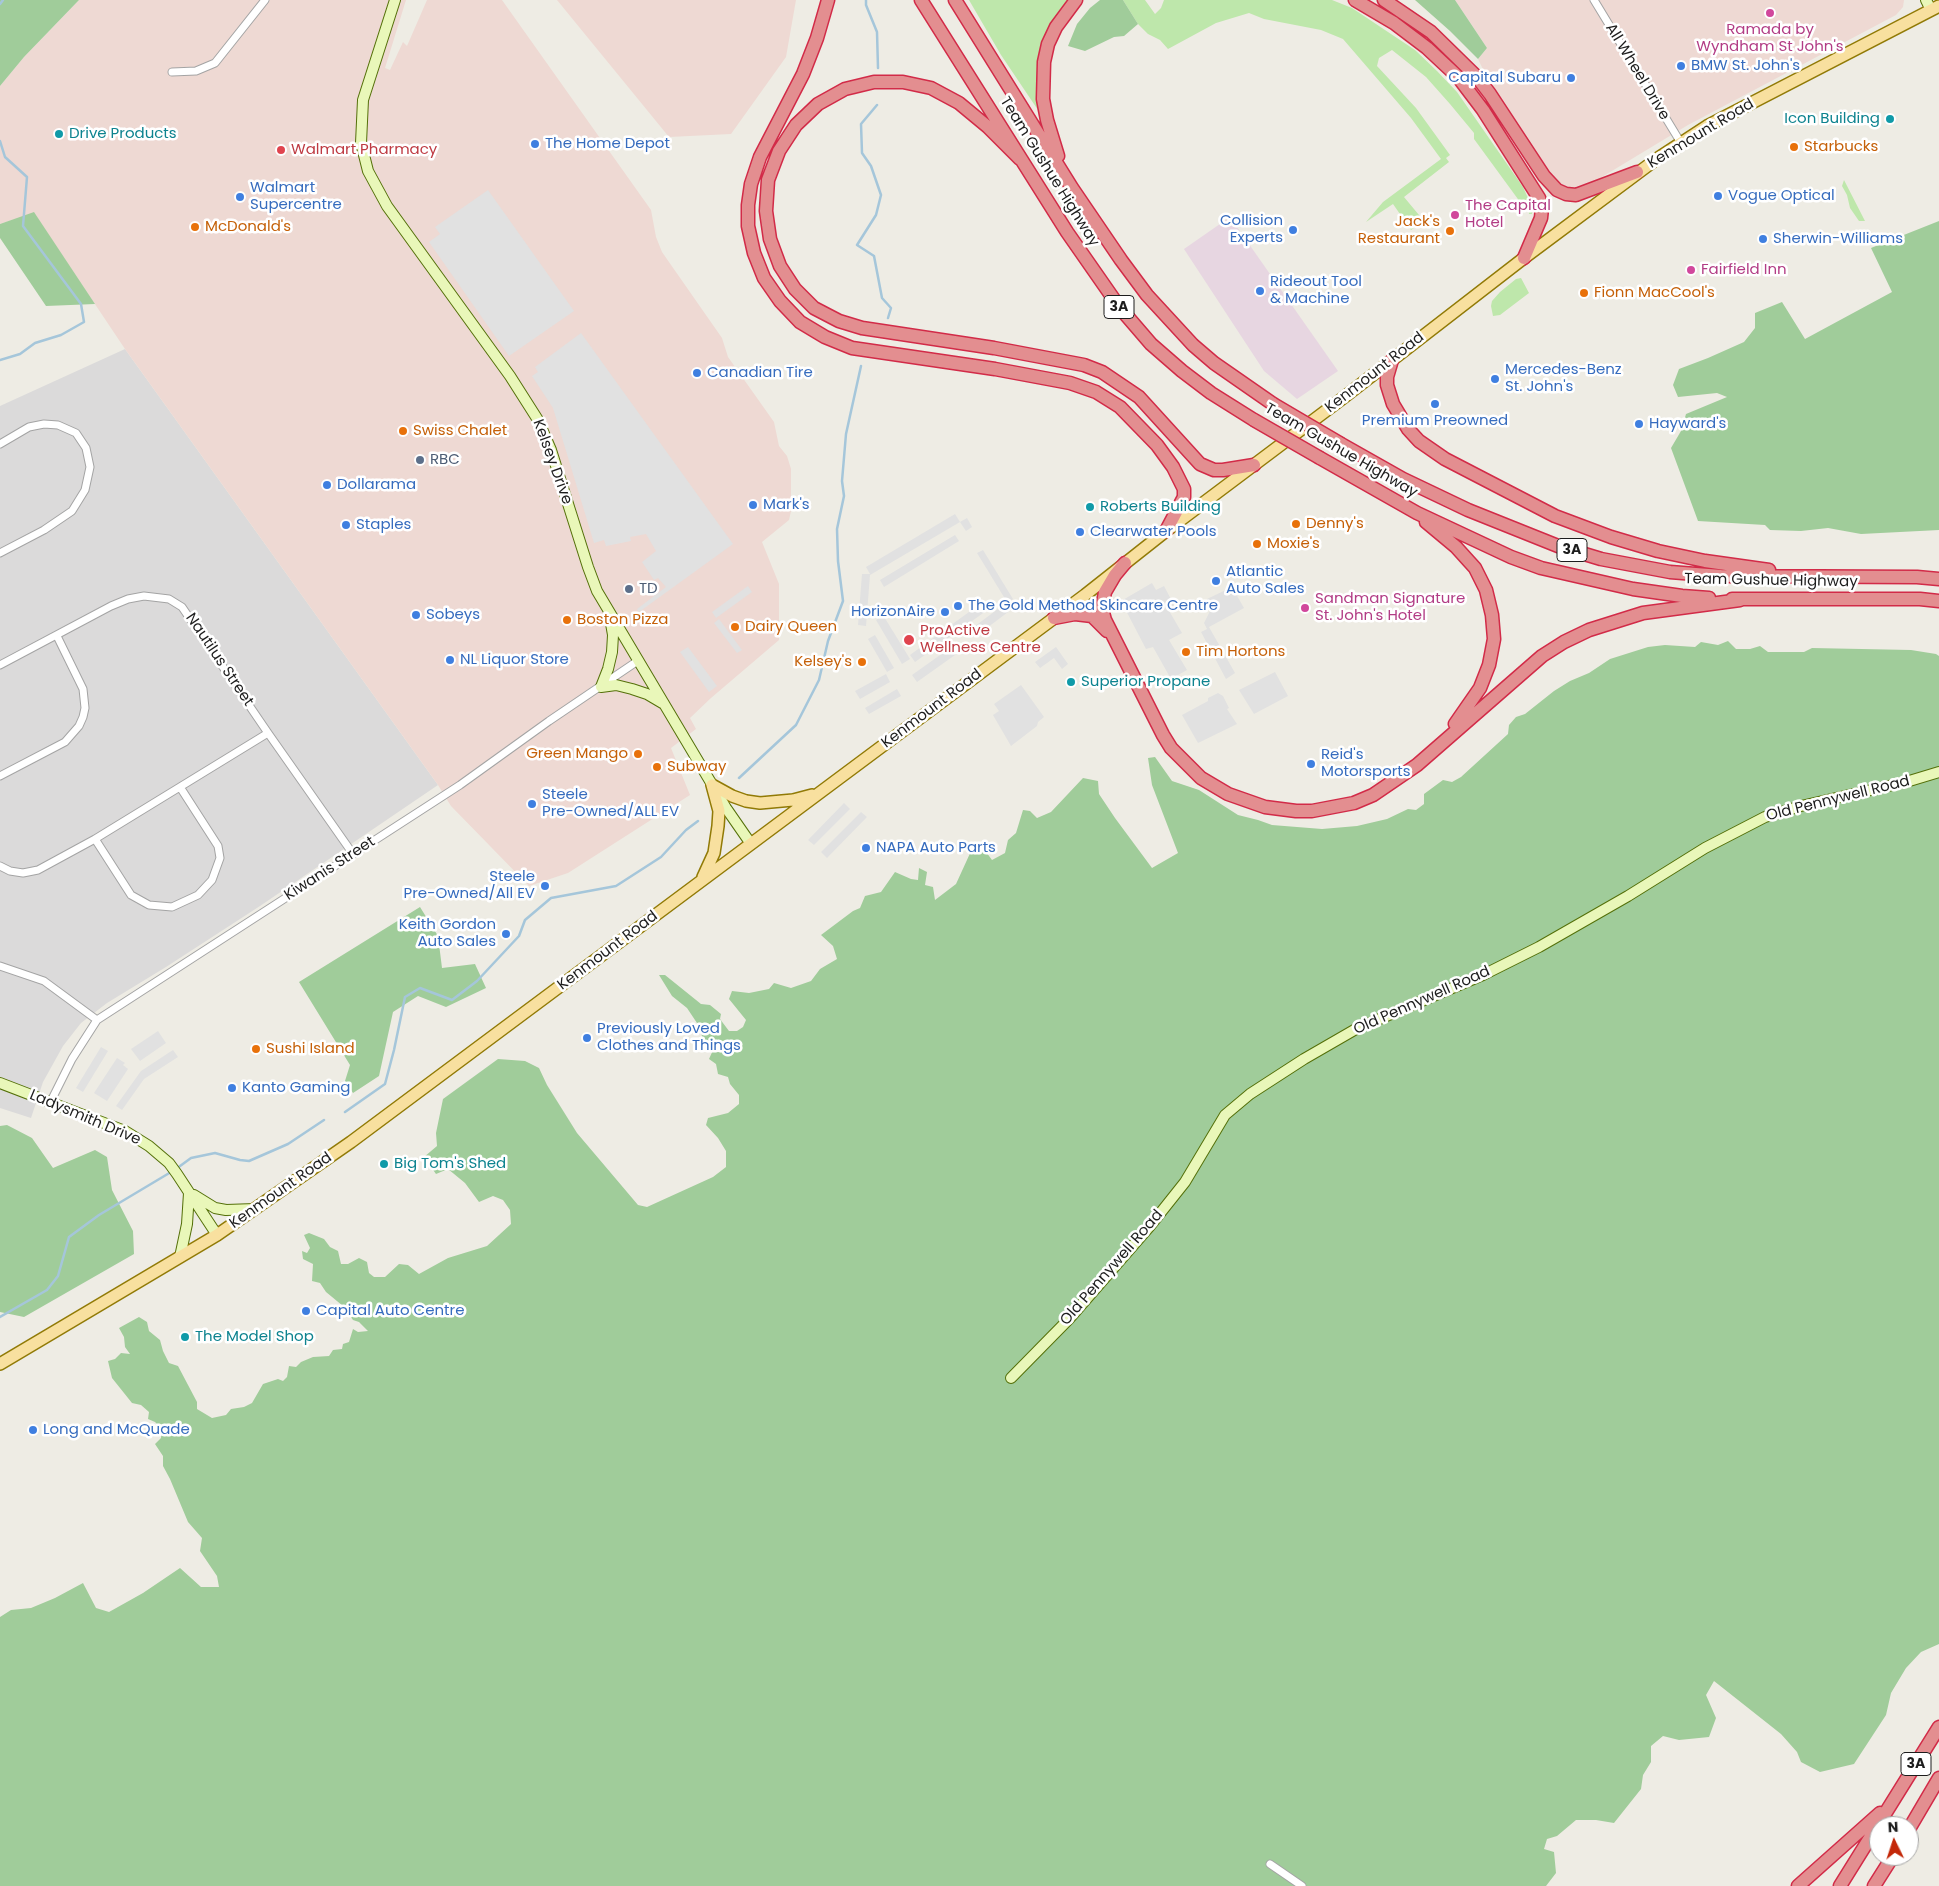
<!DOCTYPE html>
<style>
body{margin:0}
#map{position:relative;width:1939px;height:1886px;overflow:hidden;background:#eeece4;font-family:Poppins,sans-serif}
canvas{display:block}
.north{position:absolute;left:1869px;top:1816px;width:50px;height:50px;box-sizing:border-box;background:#fff;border:1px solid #a5a5a5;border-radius:50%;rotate:356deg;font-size:14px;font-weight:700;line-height:20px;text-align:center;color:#1d1d1d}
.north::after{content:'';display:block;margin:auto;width:18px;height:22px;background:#c32708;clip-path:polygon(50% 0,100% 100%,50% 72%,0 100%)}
</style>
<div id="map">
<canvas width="1939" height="1886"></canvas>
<div class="north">N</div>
</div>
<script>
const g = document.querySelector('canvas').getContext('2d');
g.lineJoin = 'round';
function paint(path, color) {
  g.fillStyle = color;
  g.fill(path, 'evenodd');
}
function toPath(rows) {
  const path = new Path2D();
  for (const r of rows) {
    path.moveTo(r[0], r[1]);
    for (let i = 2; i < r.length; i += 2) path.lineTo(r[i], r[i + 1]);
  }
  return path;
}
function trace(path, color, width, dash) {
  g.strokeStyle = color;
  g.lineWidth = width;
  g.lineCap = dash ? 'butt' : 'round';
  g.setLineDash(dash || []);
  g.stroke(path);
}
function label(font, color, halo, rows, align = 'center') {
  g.font = font + ' Poppins,sans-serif';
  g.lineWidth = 5;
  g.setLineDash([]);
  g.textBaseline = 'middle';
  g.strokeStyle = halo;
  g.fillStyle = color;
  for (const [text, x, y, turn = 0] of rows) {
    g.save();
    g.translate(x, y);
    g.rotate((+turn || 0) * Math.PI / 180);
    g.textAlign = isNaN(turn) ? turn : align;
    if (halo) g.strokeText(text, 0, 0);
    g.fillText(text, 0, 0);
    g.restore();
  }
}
paint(toPath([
 [125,349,438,785,260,906,166,967,107,1003,81,1023,63,1046,43,1082,31,1118,0,1108,0,406]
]), '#dbdada');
paint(toPath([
 [79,0,406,0,385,68,390,70,403,42,407,46,427,0,502,0,651,210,656,237,662,252,722,338,728,357,774,422,779,446,787,456,791,469,791,511,789,520,762,542,779,584,779,640,711,698,690,718,696,729,671,748,690,795,568,873,529,886,451,806,438,785,125,349,34,213,0,224,0,86,24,57],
 [557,0,796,0,786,57,731,134,669,137],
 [1455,0,1904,0,1903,7,1896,15,1688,125,1587,186,1573,191,1564,189,1554,181,1494,92,1478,59,1487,48]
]), '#eed9d3');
paint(toPath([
 [1230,217,1338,371,1297,399,1264,371,1184,249]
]), '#e7d6e1');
paint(toPath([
 [969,0,1068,0,1059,11,1050,27,1038,83,1038,110,1001,55],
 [1123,0,1145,0,1155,14,1161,8,1164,0,1332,0,1352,8,1415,50,1437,71,1457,92,1523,187,1531,205,1532,214,1529,214,1528,206,1523,206,1474,139,1474,133,1450,104,1426,77,1392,50,1379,58,1377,66,1416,108,1450,155,1446,158,1449,162,1404,197,1424,221,1411,230,1393,204,1366,222,1383,202,1441,159,1411,118,1343,39,1321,30,1264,19,1249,13,1216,23,1168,49,1160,40,1148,34,1138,24],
 [1844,180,1865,221,1859,221,1850,208,1847,195,1842,186],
 [1521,278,1529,293,1500,315,1493,316,1491,306,1492,301,1500,292,1516,279]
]), '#bee7ab');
paint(toPath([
 [0,0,79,0,24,57,0,86],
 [1100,0,1123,0,1138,24,1124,36,1114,37,1085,51,1068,46,1077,24,1090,8],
 [1415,0,1455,0,1487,48,1478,59,1450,31],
 [34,212,95,304,46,306,0,238,0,224],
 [1939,221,1939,530,1861,534,1828,528,1801,531,1770,530,1765,525,1698,521,1671,448,1681,431,1686,414,1727,397,1717,393,1678,397,1673,385,1679,369,1708,358,1744,342,1755,328,1755,313,1782,302,1805,339,1892,292,1871,248],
 [1728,641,1736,649,1750,649,1760,646,1768,652,1804,652,1812,648,1911,650,1936,654,1939,656,1939,1644,1921,1652,1906,1668,1891,1693,1886,1715,1854,1764,1820,1772,1801,1762,1797,1752,1781,1734,1714,1681,1706,1695,1716,1718,1709,1737,1679,1740,1663,1736,1651,1746,1651,1762,1643,1775,1641,1789,1614,1823,1596,1820,1576,1820,1557,1836,1547,1839,1544,1849,1554,1852,1556,1873,1546,1886,0,1886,0,1617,11,1610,31,1608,55,1598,83,1583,96,1608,109,1612,143,1593,180,1568,201,1587,219,1587,217,1576,200,1551,202,1538,188,1522,170,1479,163,1466,163,1456,155,1444,161,1438,162,1429,155,1422,148,1419,149,1412,141,1405,132,1403,112,1378,108,1361,115,1359,121,1353,130,1354,125,1347,124,1337,119,1328,139,1317,147,1322,149,1331,160,1340,163,1351,169,1363,178,1366,197,1402,197,1409,212,1418,226,1415,231,1409,244,1407,252,1403,263,1384,278,1379,283,1381,287,1377,289,1366,296,1367,301,1362,313,1357,329,1356,333,1350,342,1349,343,1344,349,1342,353,1329,358,1332,368,1331,359,1322,353,1320,343,1306,326,1292,320,1283,312,1281,313,1264,303,1259,302,1251,307,1253,310,1248,304,1235,309,1233,324,1239,330,1247,338,1251,341,1264,348,1264,359,1258,367,1262,369,1273,374,1277,385,1277,399,1264,408,1265,419,1274,448,1258,487,1246,511,1224,510,1210,503,1200,493,1196,479,1202,465,1183,448,1169,436,1174,424,1157,437,1146,436,1133,443,1099,498,1059,525,1061,539,1068,547,1085,577,1133,638,1205,647,1207,713,1177,726,1167,726,1151,718,1138,706,1125,708,1118,728,1113,739,1104,739,1095,730,1084,728,1077,718,1074,716,1064,709,1059,714,1048,705,1044,697,1023,687,1008,672,996,659,975,665,975,701,1004,710,1005,721,1014,720,1019,729,1031,737,1031,743,1027,746,1020,729,999,732,991,749,993,769,989,774,983,791,988,811,981,820,969,837,959,833,946,821,935,853,911,860,908,865,896,881,892,895,872,911,879,918,880,919,868,927,872,925,885,933,887,935,900,956,884,972,849,981,845,992,860,1005,853,1008,840,1016,833,1023,810,1030,811,1037,818,1051,812,1083,778,1098,781,1099,794,1115,818,1152,868,1178,853,1152,785,1148,758,1155,757,1172,781,1199,790,1238,815,1258,820,1272,825,1322,829,1357,826,1387,819,1408,809,1416,810,1424,804,1424,794,1443,780,1452,782,1461,777,1508,734,1509,725,1516,717,1525,714,1554,691,1570,681,1589,673,1610,659,1648,647,1665,645,1695,647,1701,642,1718,645],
 [420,907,438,936,442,968,475,964,486,988,446,1007,418,996,393,1012,379,1076,353,1093,345,1081,350,1065,299,982],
 [7,1125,32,1138,53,1168,95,1150,107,1157,112,1190,133,1231,134,1254,24,1317,0,1312,0,1126]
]), '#a0cc9a');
paint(toPath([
 [488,190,574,311,509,356,429,242,440,234,435,227],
 [581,333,733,544,639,612,637,609,666,587,658,578,654,580,642,562,656,551,646,534,630,537,631,541,606,546,604,540,594,543,553,408,532,376,538,372,535,367],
 [955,514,960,522,967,518,972,527,966,531,960,522,870,575,866,626,858,625,862,574,870,574,866,567],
 [955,535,959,541,884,587,880,580],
 [983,550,1013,599,1007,603,1012,609,975,637,970,630,1007,602,977,553],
 [1152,583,1156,590,1164,586,1174,605,1168,609,1182,633,1169,640,1187,670,1171,679,1153,647,1146,649,1121,601],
 [748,586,752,592,716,618,712,612],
 [1232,587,1244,608,1209,627,1235,673,1226,679,1201,632,1207,629,1204,623,1212,607,1207,599],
 [980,604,986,611,915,662,910,655],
 [883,615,910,659,902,664,876,620],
 [719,619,742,650,737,653,714,623],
 [875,635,894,668,887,672,868,639],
 [688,647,717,686,709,692,680,652],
 [1056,647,1068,664,1062,669,1054,658,1040,668,1035,662],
 [950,648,955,655,917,682,912,675],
 [1275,672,1288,696,1254,714,1239,690],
 [886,674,890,682,860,699,855,691],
 [1021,685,1044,717,1038,722,1037,726,1011,746,993,715,999,711,994,704],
 [897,689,901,696,869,714,865,708],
 [1218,693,1223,696,1229,708,1227,709,1237,724,1198,743,1182,715,1208,701,1208,698],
 [844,803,850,809,814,845,808,840],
 [861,812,867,817,827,858,821,852],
 [158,1031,166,1043,140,1061,131,1049],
 [101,1047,108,1051,83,1092,76,1088],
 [173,1050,178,1057,144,1079,122,1110,116,1106,141,1071],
 [117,1058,125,1063,123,1065,128,1069,107,1101,94,1093]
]), '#e1e1e1');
trace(toPath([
 [866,0,866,5,877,32,878,68],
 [0,4,3,0],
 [877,105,861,124,862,153,871,166,881,195,876,215,857,245,874,256,882,298,891,308,888,318],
 [0,141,5,157,27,177,23,226,81,304,84,322,61,335,35,343,20,354,0,360],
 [739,778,796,725,819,680,828,641,843,601,838,561,837,529,844,496,842,481,846,434,861,366],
 [345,1112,385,1084,394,1050,405,997,420,988,452,1000,477,981,519,936,525,920,551,898,616,886,661,857,686,830,698,821],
 [176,1169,191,1158,215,1153,240,1160,249,1161,288,1144,324,1120],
 [0,1317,47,1290,58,1276,69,1237,99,1215,171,1172]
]), '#a5c6da', 2.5);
const street = toPath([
 [1594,0,1681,143],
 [172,72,196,71,215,63,265,0],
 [0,444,29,427,44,424,58,425,76,433,86,448,90,467,85,490,72,511,44,530,0,553],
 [0,665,111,606,128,599,144,596,169,599,182,607,268,733,353,854],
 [0,776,65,742,79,726,83,717,85,708,83,689,57,636],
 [95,839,131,895,149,905,172,907,198,895,212,880,220,858,218,846,180,787],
 [0,866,10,871,23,873,38,870,95,839,268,733],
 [0,966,44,981,97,1020],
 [51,1101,72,1059,97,1020,460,785,549,721,639,660],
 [1270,1864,1302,1886]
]);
const secondary = toPath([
 [395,0,363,100,361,143,368,171,387,206,510,376,538,420,551,450,588,567,597,591,726,808,751,844],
 [1926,0,1931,10],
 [610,618,613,635,612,652,608,669,601,687,616,685,632,689,647,694,664,704],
 [0,1083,125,1131,149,1146,169,1163,177,1174,217,1235],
 [194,1195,215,1208,226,1210,255,1209],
 [180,1257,187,1224,189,1193],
 [1011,1378,1069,1319,1150,1226,1185,1182,1225,1115,1250,1094,1304,1059,1356,1029,1483,975,1539,947,1628,896,1705,848,1765,817,1801,806,1906,782,1939,772]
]);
const primary = toPath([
 [712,785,732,796,746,801,760,803,793,800,812,795],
 [703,877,714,853,718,826,719,811,712,785],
 [0,1364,217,1235,351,1142,1085,595,1166,531,1343,398,1524,258,1658,158,1707,126,1939,6]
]);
const highway = toPath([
 [828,0,817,38,803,74,760,157,751,184,748,205,748,226,754,253,764,278,780,301,800,322,825,337,852,348,995,369,1070,383,1096,392,1120,407,1157,445,1173,467,1184,489,1184,497,1166,531],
 [921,0,1067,232,1120,308,1151,344,1182,371,1211,393,1254,420],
 [955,0,1072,188,1121,260,1147,295,1193,345,1214,363,1273,404],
 [1355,0,1394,23,1427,48,1458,77,1483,110,1539,198,1542,208,1541,218,1524,258],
 [1384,0,1431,32,1477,77,1490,94,1544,176,1557,190,1566,194,1576,195,1637,172],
 [1058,156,1047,120,1043,99,1044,62,1048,44,1056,27,1076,0],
 [1020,159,988,127,959,103,931,88,903,82,874,82,845,89,818,104,796,125,779,151,768,180,766,211,770,239,780,266,795,289,814,308,839,321,862,328,994,348,1084,365,1102,372,1139,397,1200,464,1214,470,1223,470,1254,465],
 [1392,360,1387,377,1387,385,1393,404,1408,429,1419,441,1445,459,1555,516,1611,537,1658,551,1705,561,1769,570],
 [1341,444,1403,479,1468,510,1558,546,1601,559,1670,572,1721,576,1917,577,1939,579],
 [1320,458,1417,513,1511,557,1541,568,1633,589,1682,596,1709,598],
 [1426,522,1456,547,1475,568,1486,590,1492,615,1494,639,1489,665,1480,688,1455,724],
 [1125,563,1115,575,1105,592,1102,609,1105,620,1163,735,1171,748,1201,778,1228,794,1265,807,1296,811,1312,811,1354,803,1373,795,1417,765,1542,656,1564,642,1589,630,1643,613,1740,600],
 [1732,599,1920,599,1939,601],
 [1054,618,1075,614,1092,616,1107,631],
 [1909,1829,1939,1778],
 [1798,1886,1880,1813],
 [1840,1886,1939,1727],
 [1874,1886,1893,1856]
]);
trace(street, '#a4a4a4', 9);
trace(secondary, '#547009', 12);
trace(primary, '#917a06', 14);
trace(highway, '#d22b48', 15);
trace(street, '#fff', 7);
trace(secondary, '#e9f7b9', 10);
trace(primary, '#f8e09f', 11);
trace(highway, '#e38e90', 12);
const highwayBridge = toPath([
 [1273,404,1341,444],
 [1254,420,1320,458]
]);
trace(highwayBridge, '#d22b48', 15, []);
trace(highwayBridge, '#e38e90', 12);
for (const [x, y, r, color] of [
 [1770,13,5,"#d1479c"],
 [1681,66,5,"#3f7fe0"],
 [1571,78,5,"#3f7fe0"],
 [1890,119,5,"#0f9aa8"],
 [59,134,5,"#0f9aa8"],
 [535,144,5,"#3f7fe0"],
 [1794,147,5,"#e8710a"],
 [281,150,5,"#e0444e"],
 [1718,196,5,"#3f7fe0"],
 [240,197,5,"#3f7fe0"],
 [1455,215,5,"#d1479c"],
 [195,227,5,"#e8710a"],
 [1293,230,5,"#3f7fe0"],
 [1450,231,5,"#e8710a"],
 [1763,239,5,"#3f7fe0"],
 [1691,270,5,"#d1479c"],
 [1260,291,5,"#3f7fe0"],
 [1584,293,5,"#e8710a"],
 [697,373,5,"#3f7fe0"],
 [1495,379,5,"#3f7fe0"],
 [1435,404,5,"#3f7fe0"],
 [1639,424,5,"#3f7fe0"],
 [403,431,5,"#e8710a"],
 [420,460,5,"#5c6f8a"],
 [327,485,5,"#3f7fe0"],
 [753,505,5,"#3f7fe0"],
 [1090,507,5,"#0f9aa8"],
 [1296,524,5,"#e8710a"],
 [346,525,5,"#3f7fe0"],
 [1080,532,5,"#3f7fe0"],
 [1257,544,5,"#e8710a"],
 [1216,581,5,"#3f7fe0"],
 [629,589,5,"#5c6f8a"],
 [958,606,5,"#3f7fe0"],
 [1305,608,5,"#d1479c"],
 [945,612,5,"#3f7fe0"],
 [416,615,5,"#3f7fe0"],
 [567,620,5,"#e8710a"],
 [735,627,5,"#e8710a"],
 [909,640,6,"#e0444e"],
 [1186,652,5,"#e8710a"],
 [450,660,5,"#3f7fe0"],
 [862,662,5,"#e8710a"],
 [1071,682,5,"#0f9aa8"],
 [638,754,5,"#e8710a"],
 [1311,764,5,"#3f7fe0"],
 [657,767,5,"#e8710a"],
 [532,804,5,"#3f7fe0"],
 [866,848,5,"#3f7fe0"],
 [545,886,5,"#3f7fe0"],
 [506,934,5,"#3f7fe0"],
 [587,1038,5,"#3f7fe0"],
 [256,1049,5,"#e8710a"],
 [232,1088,5,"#3f7fe0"],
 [384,1164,5,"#0f9aa8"],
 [306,1311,5,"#3f7fe0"],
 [185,1337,5,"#0f9aa8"],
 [33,1430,5,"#3f7fe0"]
]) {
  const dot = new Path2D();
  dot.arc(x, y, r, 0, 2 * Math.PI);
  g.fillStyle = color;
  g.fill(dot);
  trace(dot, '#fff', 2);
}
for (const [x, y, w] of [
 [1119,307,30],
 [1572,550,30],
 [1916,1764,30]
]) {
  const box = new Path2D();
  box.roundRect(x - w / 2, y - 11.5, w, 23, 4);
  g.fillStyle = '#fff';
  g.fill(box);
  trace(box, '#1d1d1d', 1);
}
label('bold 14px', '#1d1d1d', null, [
 ["3A",1119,307],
 ["3A",1572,550],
 ["3A",1916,1764]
]);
label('15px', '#b23c85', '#fff', [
 ["Ramada by",1770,30,"center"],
 ["Wyndham St John's",1770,47,"center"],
 ["The Capital",1465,206],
 ["Hotel",1465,223],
 ["Fairfield Inn",1701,270],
 ["Sandman Signature",1315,599],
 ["St. John's Hotel",1315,616]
], 'left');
label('15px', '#366cbe', '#fff', [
 ["BMW St. John's",1691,66],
 ["Capital Subaru",1561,78,"right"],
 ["The Home Depot",545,144],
 ["Walmart",250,188],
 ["Supercentre",250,205],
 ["Vogue Optical",1728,196],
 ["Collision",1283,221,"right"],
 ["Experts",1283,238,"right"],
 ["Sherwin-Williams",1773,239],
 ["Rideout Tool",1270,282],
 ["& Machine",1270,299],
 ["Mercedes-Benz",1505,370],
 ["St. John's",1505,387],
 ["Canadian Tire",707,373],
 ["Premium Preowned",1435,421,"center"],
 ["Hayward's",1649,424],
 ["Dollarama",337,485],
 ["Mark's",763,505],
 ["Staples",356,525],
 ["Clearwater Pools",1090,532],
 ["Atlantic",1226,572],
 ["Auto Sales",1226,589],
 ["The Gold Method Skincare Centre",968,606],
 ["HorizonAire",935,612,"right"],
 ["Sobeys",426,615],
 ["NL Liquor Store",460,660],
 ["Reid's",1321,755],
 ["Motorsports",1321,772],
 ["Steele",542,795],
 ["Pre-Owned/ALL EV",542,812],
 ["NAPA Auto Parts",876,848],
 ["Steele",535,877,"right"],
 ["Pre-Owned/All EV",535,894,"right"],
 ["Keith Gordon",496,925,"right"],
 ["Auto Sales",496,942,"right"],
 ["Previously Loved",597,1029],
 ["Clothes and Things",597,1046],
 ["Kanto Gaming",242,1088],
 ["Capital Auto Centre",316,1311],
 ["Long and McQuade",43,1430]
], 'left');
label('15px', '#1d1d1d', '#fff', [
 ["All Wheel Drive",1637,72,59],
 ["Kenmount Road",1701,134,-31],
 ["Team Gushue Highway",1049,172,58],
 ["Kenmount Road",1375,373,-38],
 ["Team Gushue Highway",1341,451,30],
 ["Kelsey Drive",552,462,70],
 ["Team Gushue Highway",1771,581,1],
 ["Nautilus Street",219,660,56],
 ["Kenmount Road",932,709,-37],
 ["Old Pennywell Road",1838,799,-14],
 ["Kiwanis Street",330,869,-33],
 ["Kenmount Road",608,951,-37],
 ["Old Pennywell Road",1422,1001,-24],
 ["Ladysmith Drive",85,1118,23],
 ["Kenmount Road",281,1191,-35],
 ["Old Pennywell Road",1112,1268,-49]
]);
label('15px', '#0d838f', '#fff', [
 ["Icon Building",1880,119,"right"],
 ["Drive Products",69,134],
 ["Roberts Building",1100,507],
 ["Superior Propane",1081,682],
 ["Big Tom's Shed",394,1164],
 ["The Model Shop",195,1337]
], 'left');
label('15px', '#c56008', '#fff', [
 ["Starbucks",1804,147],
 ["Jack's",1440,222,"right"],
 ["Restaurant",1440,239,"right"],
 ["McDonald's",205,227],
 ["Fionn MacCool's",1594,293],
 ["Swiss Chalet",413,431],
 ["Denny's",1306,524],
 ["Moxie's",1267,544],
 ["Boston Pizza",577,620],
 ["Dairy Queen",745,627],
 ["Tim Hortons",1196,652],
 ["Kelsey's",852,662,"right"],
 ["Green Mango",628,754,"right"],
 ["Subway",667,767],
 ["Sushi Island",266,1049]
], 'left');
label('15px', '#be3a42', '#fff', [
 ["Walmart Pharmacy",291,150],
 ["ProActive",920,631],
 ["Wellness Centre",920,648]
], 'left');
label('15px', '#4e5e75', '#fff', [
 ["RBC",430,460],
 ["TD",639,589]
], 'left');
</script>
